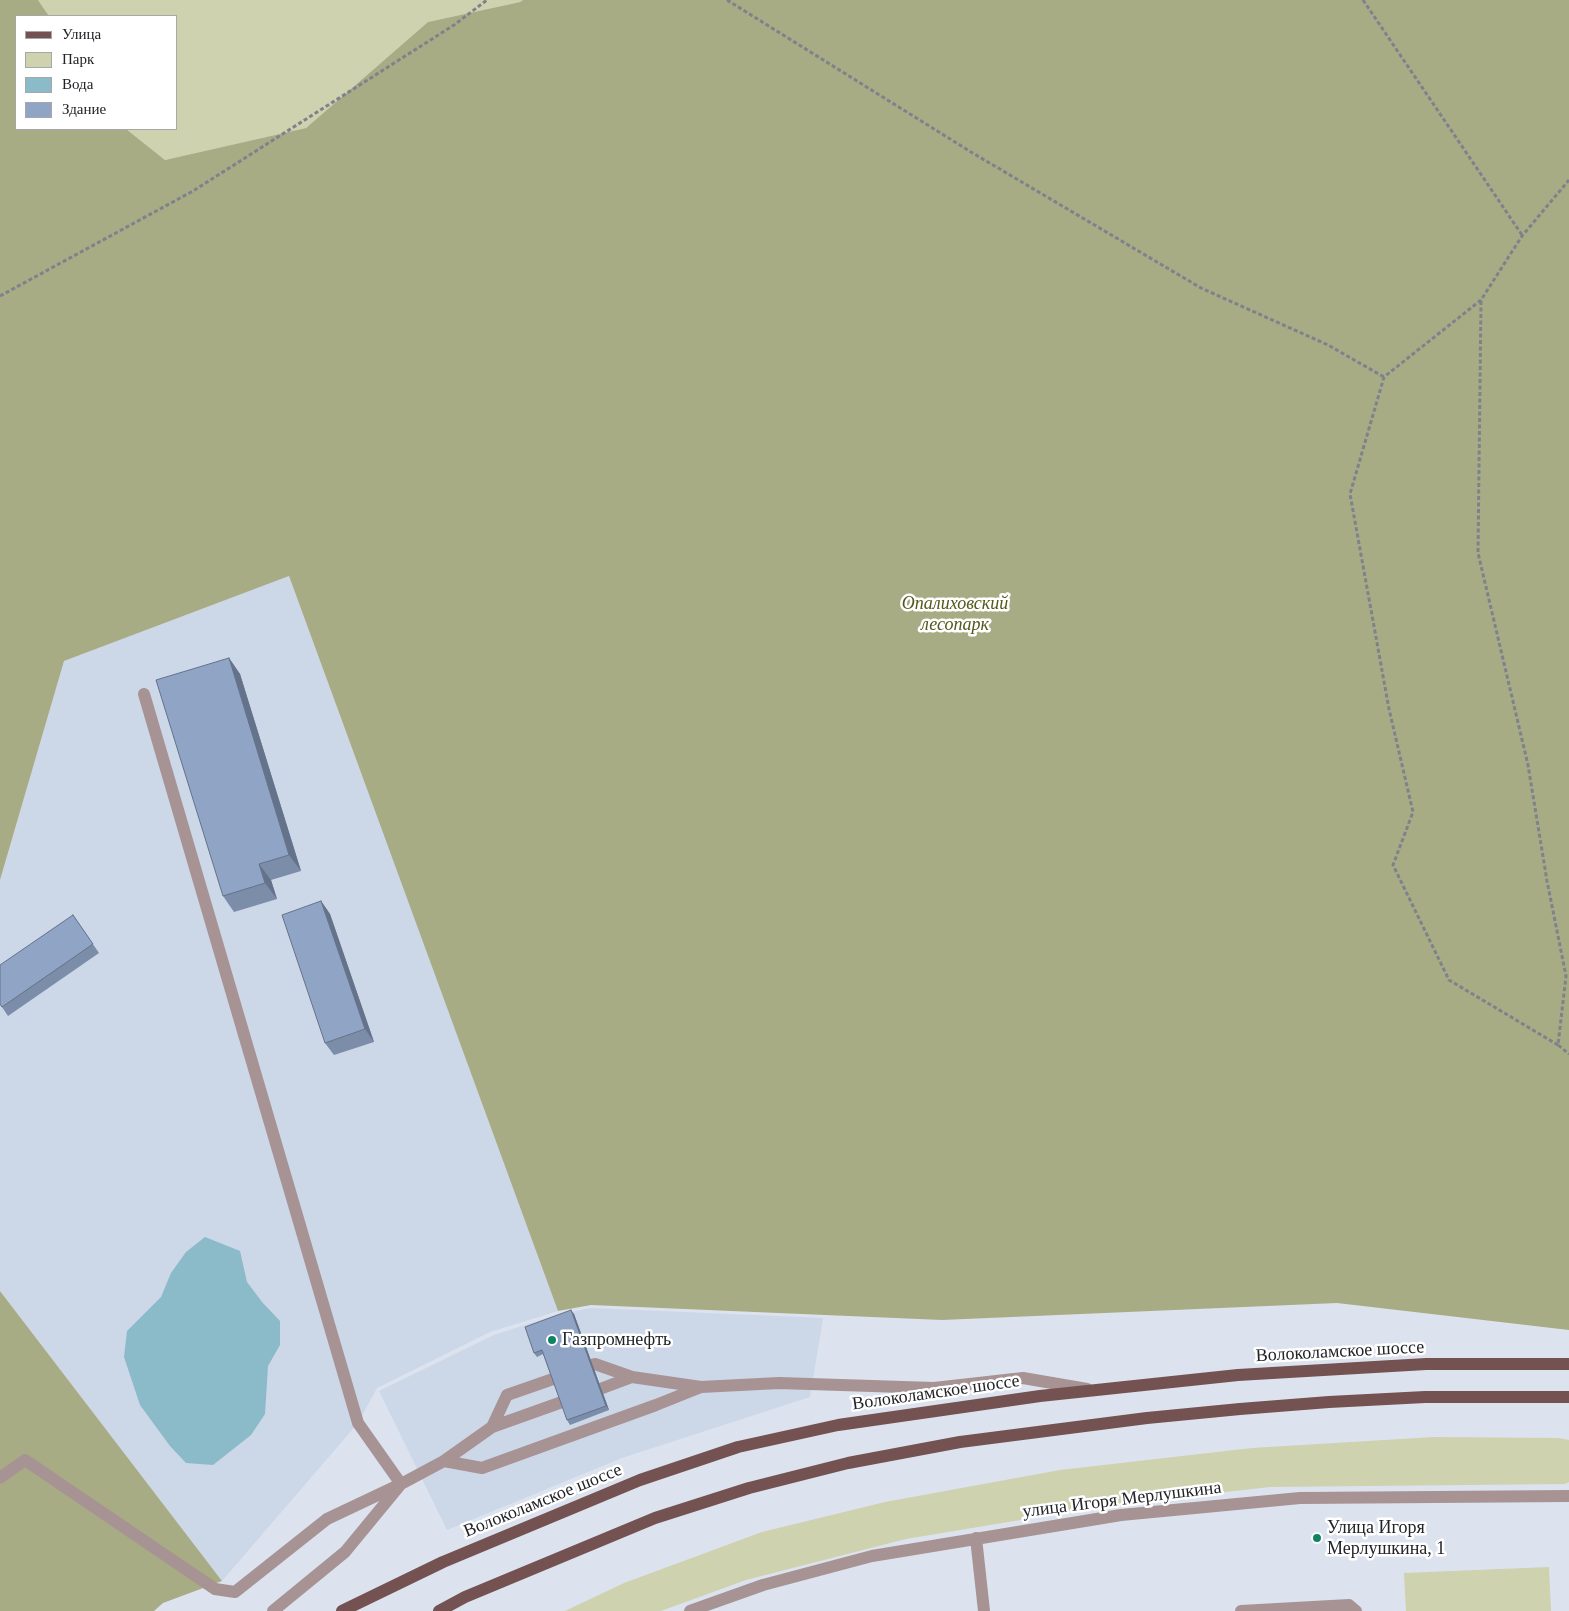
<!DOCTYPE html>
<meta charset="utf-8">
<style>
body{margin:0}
#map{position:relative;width:1569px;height:1611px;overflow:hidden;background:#dce3ee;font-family:"Times New Roman",serif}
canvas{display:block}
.legend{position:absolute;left:15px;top:15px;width:162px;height:115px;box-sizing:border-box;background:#fff;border:1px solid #a6a7a9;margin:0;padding:6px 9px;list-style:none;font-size:15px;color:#212327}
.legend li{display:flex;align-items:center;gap:10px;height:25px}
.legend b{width:25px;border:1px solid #a6a7a9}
</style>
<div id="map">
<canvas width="1569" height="1611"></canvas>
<ul class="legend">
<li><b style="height:6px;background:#745252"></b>Улица</li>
<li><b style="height:14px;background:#ced2af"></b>Парк</li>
<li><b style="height:14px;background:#8bbac9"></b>Вода</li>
<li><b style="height:14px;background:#90a4c5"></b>Здание</li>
</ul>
</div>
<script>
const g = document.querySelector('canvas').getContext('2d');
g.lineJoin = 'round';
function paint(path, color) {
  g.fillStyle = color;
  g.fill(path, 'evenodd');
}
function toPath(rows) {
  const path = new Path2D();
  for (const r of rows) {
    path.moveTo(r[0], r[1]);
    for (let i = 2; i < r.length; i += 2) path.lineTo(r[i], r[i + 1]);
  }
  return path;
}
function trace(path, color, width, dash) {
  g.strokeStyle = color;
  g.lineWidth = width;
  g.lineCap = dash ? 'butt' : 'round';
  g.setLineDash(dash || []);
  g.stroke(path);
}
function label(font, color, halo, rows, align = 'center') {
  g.font = font + ' "Times New Roman",serif';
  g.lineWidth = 5;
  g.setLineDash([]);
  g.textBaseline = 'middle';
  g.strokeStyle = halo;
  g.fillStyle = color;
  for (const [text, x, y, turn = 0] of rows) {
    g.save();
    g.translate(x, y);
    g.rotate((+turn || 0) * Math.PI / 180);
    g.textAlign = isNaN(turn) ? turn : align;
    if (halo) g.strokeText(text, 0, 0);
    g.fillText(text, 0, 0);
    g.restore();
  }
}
paint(toPath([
 [289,576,558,1311,490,1332,377,1388,358,1423,222,1581,0,1291,0,880,64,661],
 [591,1308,823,1318,810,1397,622,1458,447,1530,379,1391,494,1335,559,1314]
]), '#ccd7e8');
paint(toPath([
 [38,0,523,0,520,2,428,22,306,128,165,160,126,129,176,129,176,16,49,16],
 [1434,1437,1559,1438,1569,1440,1569,1482,1565,1484,1270,1487,1111,1505,906,1539,746,1580,661,1611,565,1611,624,1583,762,1532,885,1502,1060,1470,1252,1448],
 [1549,1567,1551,1611,1406,1611,1404,1573]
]), '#ced2af');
paint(toPath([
 [0,0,38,0,49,16,16,16,16,129,126,129,165,160,306,128,428,22,520,2,523,0,1569,0,1569,1330,1337,1303,942,1320,591,1305,558,1311,289,576,64,661,0,880],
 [0,1291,222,1581,163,1603,154,1611,0,1611]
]), '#a8ac85');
paint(toPath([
 [205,1237,240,1251,247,1282,262,1302,280,1321,280,1345,268,1366,265,1414,251,1435,213,1465,186,1463,170,1446,140,1405,124,1357,127,1331,161,1297,171,1273,186,1252]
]), '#8bbac9');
trace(toPath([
 [727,0,971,152,1201,288,1328,345,1384,377],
 [1363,0,1522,235],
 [0,296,193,191,454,25,487,0],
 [1481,301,1478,553,1528,765,1547,881,1566,976,1558,1045,1569,1054],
 [1558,1045,1449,980,1393,865,1413,812,1389,709,1350,494,1384,377,1481,300,1522,236,1569,180]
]), '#7e828a', 3, [4, 2.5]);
trace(toPath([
 [592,1365,595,1364,632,1377],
 [600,1389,632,1377,701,1387,779,1383,934,1388,1023,1378,1087,1389],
 [492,1427,507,1395,553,1379],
 [444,1461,482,1468,656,1405,701,1387],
 [0,1478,25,1460,215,1589,235,1592,327,1519,401,1484,358,1423,144,694],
 [976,1538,984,1611],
 [273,1611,345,1552,401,1484,444,1461,492,1427,562,1402],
 [690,1611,763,1585,872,1556,1121,1515,1300,1498,1569,1496],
 [1241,1611,1349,1605,1356,1611]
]), '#a79393', 12);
trace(toPath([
 [342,1611,443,1562,640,1480,738,1447,838,1425,1040,1396,1238,1375,1426,1364,1569,1364],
 [439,1611,465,1597,655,1518,749,1488,848,1463,960,1442,1147,1418,1240,1409,1329,1402,1425,1397,1569,1397]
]), '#745252', 12);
paint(toPath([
 [229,658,240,674,301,871,271,880,277,899,234,912,223,896],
 [321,901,330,914,374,1042,334,1055,325,1043],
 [73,915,99,953,8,1016,0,1004],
 [574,1314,609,1410,570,1425,567,1420,543,1354,537,1357,534,1353]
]), '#7c8da9');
paint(toPath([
 [229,658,240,674,301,871,289,855],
 [259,864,271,880,277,899,265,883],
 [321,901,330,914,374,1042,365,1029],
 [571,1310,574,1314,609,1410,606,1406]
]), '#65738a');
const building = toPath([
 [229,658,289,855,259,864,265,883,223,896,156,680,229,658],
 [321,901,365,1029,325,1043,282,915,321,901],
 [73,915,93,944,2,1007,0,1004,0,965,73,915],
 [571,1310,606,1406,567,1420,542,1350,534,1353,525,1327,571,1310]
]);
paint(building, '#90a4c5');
trace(building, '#65738a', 1);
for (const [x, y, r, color] of [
 [552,1340,5,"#0e8464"],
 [1317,1538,5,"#0e8464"]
]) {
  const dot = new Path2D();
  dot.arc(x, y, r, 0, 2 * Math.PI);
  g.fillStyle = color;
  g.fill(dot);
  trace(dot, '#fff', 2);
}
label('italic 18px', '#55581a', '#fff', [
 ["Опалиховский",955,604],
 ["лесопарк",955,625]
]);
label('18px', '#212327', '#fff', [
 ["Газпромнефть",562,1340],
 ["Улица Игоря",1327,1528],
 ["Мерлушкина, 1",1327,1549]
], 'left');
label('18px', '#212327', '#fff', [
 ["Волоколамское шоссе",1340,1352,-3],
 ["Волоколамское шоссе",936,1393,-8],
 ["улица Игоря Мерлушкина",1122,1500,-7],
 ["Волоколамское шоссе",543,1501,-22]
]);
</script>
